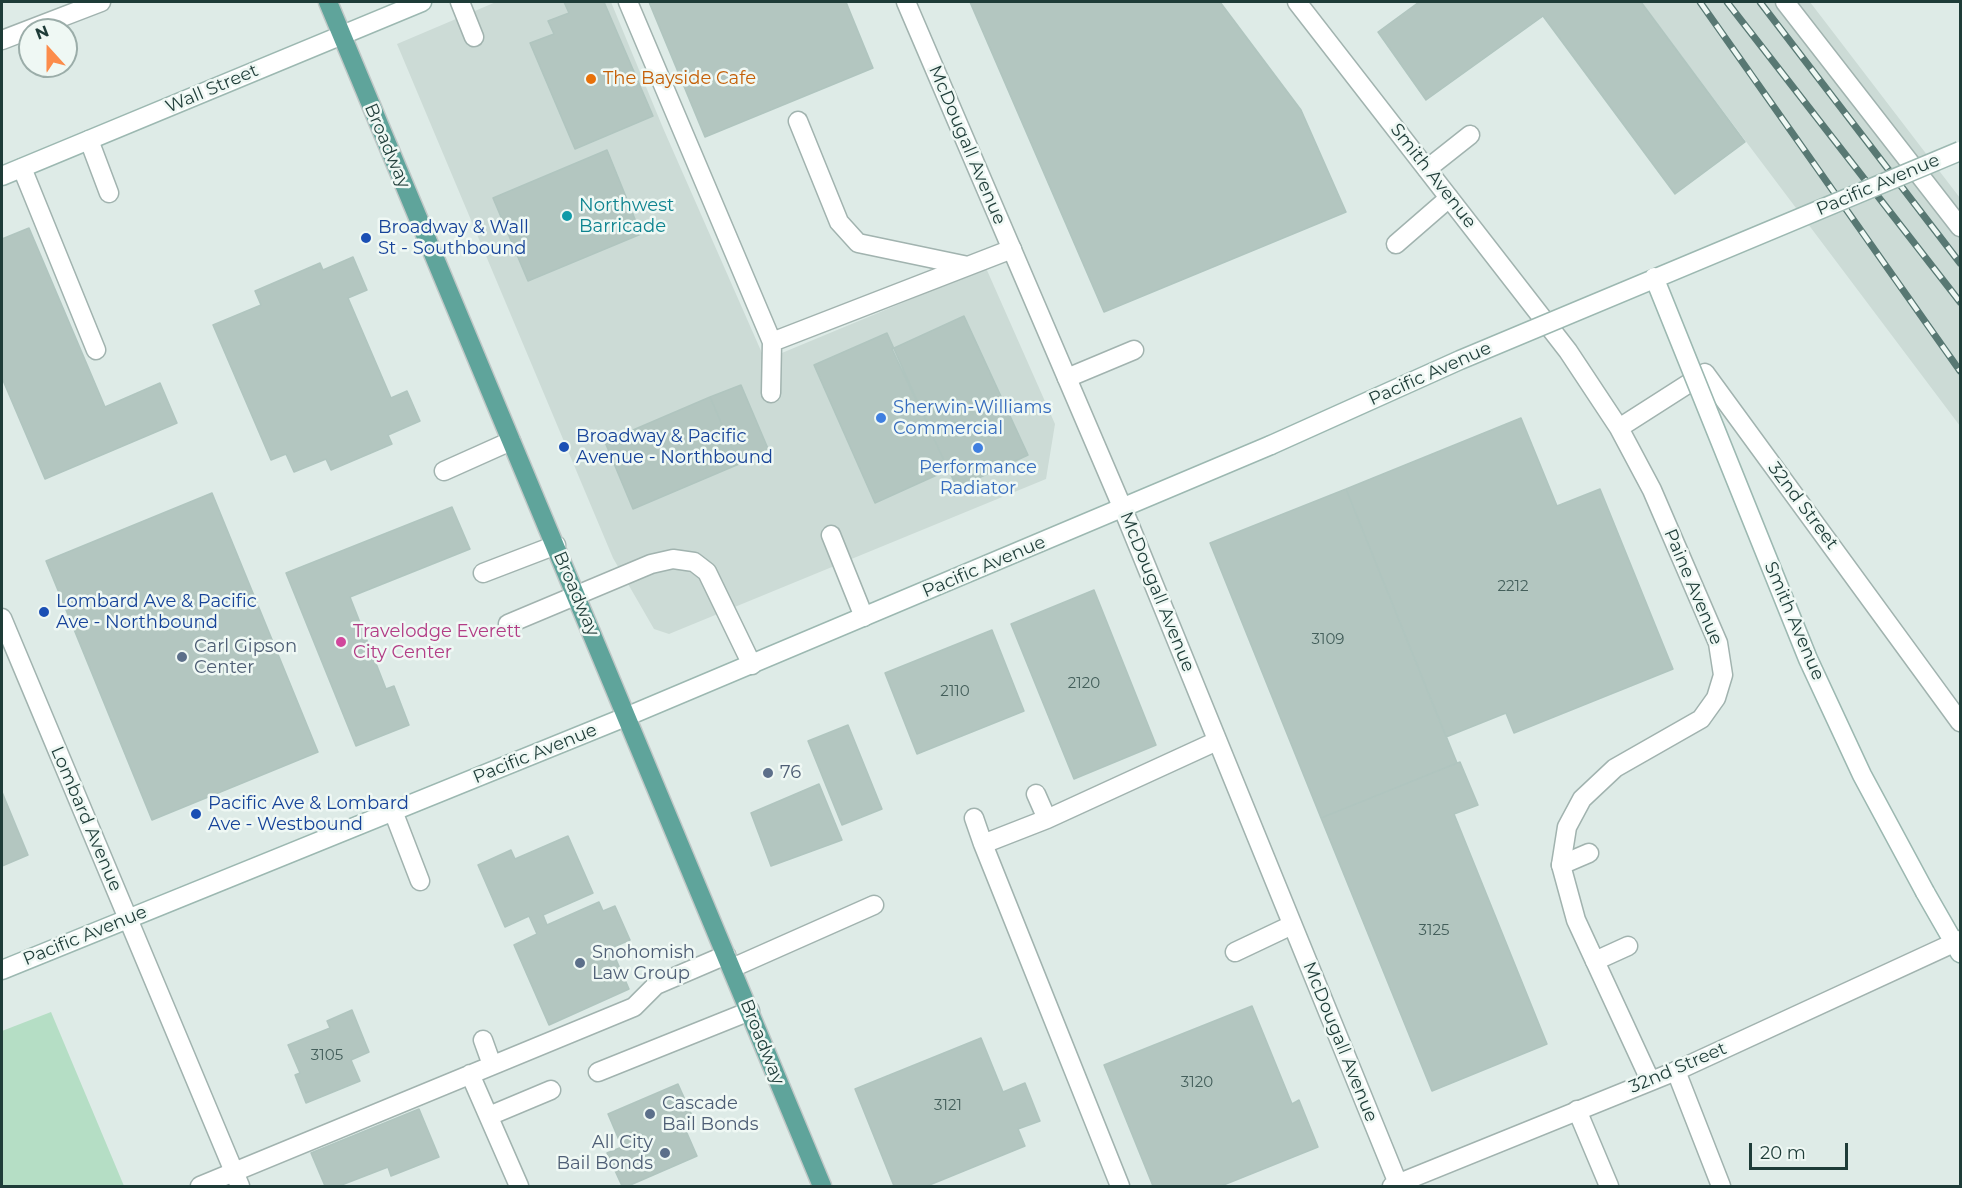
<!DOCTYPE html>
<style>
body{margin:0}
#map{position:relative;width:1962px;height:1188px;overflow:hidden;background:#deebe7;font-family:Montserrat,sans-serif}
canvas{display:block}
.frame{position:absolute;inset:0;border:3px solid #1e3c38;pointer-events:none}
.north{position:absolute;left:18px;top:18px;width:60px;height:60px;box-sizing:border-box;background:#eff8f4;border:2px solid #9bada9;border-radius:50%;rotate:339deg;font-size:16px;font-weight:700;line-height:24px;text-align:center;color:#1e3c38}
.north::after{content:'';display:block;margin:auto;width:21px;height:27px;background:#fc8c4b;clip-path:polygon(50% 0,100% 100%,50% 72%,0 100%)}
.scale{position:absolute;left:1749px;top:1143px;width:99px;height:27px;box-sizing:border-box;border:3px solid #1e3c38;border-top:0;padding-left:8px;font-size:18px;line-height:21px;white-space:nowrap;color:#1e3c38;-webkit-text-stroke:4px #eff8f4;paint-order:stroke}
</style>
<div id="map">
<canvas width="1962" height="1188"></canvas>
<div class="frame"></div>
<div class="north">N</div>
<div class="scale">20 m</div>
</div>
<script>
const g = document.querySelector('canvas').getContext('2d');
g.lineJoin = 'round';
function paint(path, color) {
  g.fillStyle = color;
  g.fill(path, 'evenodd');
}
function toPath(rows) {
  const path = new Path2D();
  for (const r of rows) {
    path.moveTo(r[0], r[1]);
    for (let i = 2; i < r.length; i += 2) path.lineTo(r[i], r[i + 1]);
  }
  return path;
}
function trace(path, color, width, dash) {
  g.strokeStyle = color;
  g.lineWidth = width;
  g.lineCap = dash ? 'butt' : 'round';
  g.setLineDash(dash || []);
  g.stroke(path);
}
function label(font, color, halo, rows, align = 'center') {
  g.font = font + ' Montserrat,sans-serif';
  g.lineWidth = 5;
  g.setLineDash([]);
  g.textBaseline = 'middle';
  g.strokeStyle = halo;
  g.fillStyle = color;
  for (const [text, x, y, turn = 0] of rows) {
    g.save();
    g.translate(x, y);
    g.rotate((+turn || 0) * Math.PI / 180);
    g.textAlign = isNaN(turn) ? turn : align;
    if (halo) g.strokeText(text, 0, 0);
    g.fillText(text, 0, 0);
    g.restore();
  }
}
paint(toPath([
 [496,2,611,2,663,128,765,360,986,268,1055,424,1046,479,669,634,654,629,613,558,397,44],
 [1641,2,1810,2,1960,198,1960,426]
]), '#ccdbd6');
paint(toPath([
 [51,1012,124,1186,2,1186,2,1031]
]), '#b5dec5');
const building = toPath([
 [564,2,604,2,653,116,575,149,530,43,554,34,548,21,569,13,564,2],
 [649,2,846,2,873,68,705,137,649,2],
 [970,2,1220,2,1301,110,1346,212,1104,312,970,2],
 [1419,2,1641,2,1745,142,1675,194,1543,16,1426,100,1378,32,1419,2],
 [607,150,641,234,528,281,493,198,607,150],
 [29,228,105,407,160,383,177,423,45,479,2,378,2,239,29,228],
 [353,257,367,290,348,298,391,398,407,391,420,421,388,435,392,444,331,470,326,459,294,472,286,454,271,460,213,325,261,305,255,291,320,263,323,270,353,257],
 [964,316,1028,455,957,488,892,349,964,316],
 [887,333,948,470,875,503,814,365,887,333],
 [741,385,769,451,739,464,710,397,741,385],
 [710,397,739,464,633,509,605,442,710,397],
 [1521,418,1557,506,1600,489,1673,669,1514,733,1506,713,1446,737,1346,489,1521,418],
 [1346,489,1457,763,1321,818,1210,543,1346,489],
 [212,493,318,752,152,820,46,561,212,493],
 [452,507,470,549,350,597,386,689,394,686,409,725,356,746,286,573,452,507],
 [1094,590,1156,745,1074,779,1011,624,1094,590],
 [992,630,1024,711,917,754,885,673,992,630],
 [848,725,882,809,842,825,808,741,848,725],
 [1460,762,1478,805,1454,814,1547,1044,1432,1091,1321,818,1460,762],
 [819,784,842,840,771,866,751,813,819,784],
 [2,792,28,855,2,866,2,792],
 [568,836,593,893,543,915,547,925,599,902,603,911,615,906,630,940,611,948,629,989,549,1025,514,945,537,934,529,916,505,927,478,865,511,850,515,859,568,836],
 [1252,1006,1292,1104,1299,1100,1318,1147,1221,1186,1153,1186,1104,1065,1252,1006],
 [352,1010,369,1052,351,1060,360,1081,306,1103,295,1075,300,1073,288,1045,330,1028,327,1021,352,1010],
 [981,1038,1003,1092,1025,1083,1040,1121,1018,1129,1025,1146,927,1186,894,1186,855,1089,981,1038],
 [678,1084,694,1120,683,1124,697,1156,628,1186,622,1186,607,1153,622,1147,608,1114,678,1084],
 [419,1109,439,1157,391,1176,388,1167,339,1186,325,1186,311,1153,419,1109]
]);
paint(building, '#b3c6c0');
trace(building, '#b0c5bf', 1.5);
const lane = toPath([
 [460,2,474,37],
 [628,2,772,342,771,393],
 [1785,2,1960,227],
 [2,40,101,2],
 [798,121,839,222,858,243,968,266],
 [89,140,109,193],
 [22,168,96,350],
 [1427,169,1470,135],
 [1396,244,1449,198],
 [772,342,1012,249],
 [1067,378,1134,350],
 [444,471,511,441],
 [831,535,864,617],
 [483,573,556,545],
 [508,624,651,564,673,559,694,562,707,572,752,665],
 [1036,794,1047,819],
 [393,811,420,881],
 [974,818,983,844],
 [1561,865,1589,853],
 [1235,952,1292,925],
 [1595,961,1628,946],
 [732,968,874,905],
 [483,1040,492,1065],
 [1676,1071,1721,1186],
 [598,1072,750,1011],
 [470,1074,519,1186],
 [1577,1110,1609,1186],
 [489,1116,551,1090],
 [200,1186,634,1007,656,985,726,955],
 [1120,1186,983,844,1047,819,1217,741]
]);
const street = toPath([
 [906,2,1123,509,1399,1186],
 [1297,2,1568,351,1619,428,1652,490,1718,643,1723,675,1716,698,1701,719,1615,768,1582,799,1567,827,1561,865,1576,920,1650,1080],
 [1619,428,1705,373,1960,722],
 [2,618,240,1186],
 [1392,1186,1676,1071,1960,940]
]);
const secondary = toPath([
 [2,176,422,2],
 [1925,892,1960,953],
 [2,970,628,716,1271,445]
]);
const primary = toPath([
 [328,2,822,1186]
]);
trace(lane, '#a1b3af', 21);
trace(street, '#a1b3af', 21);
trace(secondary, '#9cb8b1', 21);
trace(primary, '#c0c8c7', 21);
trace(lane, '#fff', 18);
trace(street, '#fff', 18);
trace(secondary, '#fff', 18);
trace(primary, '#5fa49b', 18);
const rail = toPath([
 [1700,2,1960,371],
 [1727,2,1960,302],
 [1760,2,1960,263]
]);
trace(rail, '#587873', 7);
trace(rail, '#eff8f4', 4.5, [14]);
const secondaryBridge = toPath([
 [1654,277,1808,659,1862,775,1925,892],
 [1271,445,1460,360,1960,151]
]);
trace(secondaryBridge, '#9cb8b1', 21, []);
trace(secondaryBridge, '#fff', 18);
for (const [x, y, r, color] of [
 [591,79,6,"#e8710a"],
 [567,216,6,"#0f9aa8"],
 [366,238,6,"#1a4fb4"],
 [881,418,6,"#3f7fe0"],
 [564,447,6,"#1a4fb4"],
 [978,448,6,"#3f7fe0"],
 [44,612,6,"#1a4fb4"],
 [341,642,6,"#d1479c"],
 [182,657,6,"#5c6f8a"],
 [768,773,6,"#5c6f8a"],
 [196,814,6,"#1a4fb4"],
 [580,963,6,"#5c6f8a"],
 [650,1114,6,"#5c6f8a"],
 [665,1153,6,"#5c6f8a"]
]) {
  const dot = new Path2D();
  dot.arc(x, y, r, 0, 2 * Math.PI);
  g.fillStyle = color;
  g.fill(dot);
  trace(dot, '#eff8f4', 2);
}
label('15px', '#435e5a', null, [
 ["2212",1513,587],
 ["3109",1328,640],
 ["2120",1084,684],
 ["2110",955,692],
 ["3125",1434,931],
 ["3105",327,1056],
 ["3120",1197,1083],
 ["3121",948,1106]
]);
label('18px', '#c56008', '#eff8f4', [
 ["The Bayside Cafe",603,79]
], 'left');
label('18px', '#1e3c38', '#eff8f4', [
 ["Wall Street",212,89,-23],
 ["McDougall Avenue",967,145,67],
 ["Broadway",387,146,67],
 ["Smith Avenue",1433,176,52],
 ["Pacific Avenue",1878,185,-23],
 ["Pacific Avenue",1430,374,-24],
 ["32nd Street",1803,506,53],
 ["Pacific Avenue",984,567,-23],
 ["Paine Avenue",1693,587,67],
 ["McDougall Avenue",1157,592,68],
 ["Broadway",576,594,67],
 ["Smith Avenue",1794,621,67],
 ["Pacific Avenue",535,754,-22],
 ["Lombard Avenue",86,819,67],
 ["Pacific Avenue",85,936,-22],
 ["Broadway",762,1042,68],
 ["McDougall Avenue",1340,1042,68],
 ["32nd Street",1678,1068,-23]
]);
label('18px', '#0d838f', '#eff8f4', [
 ["Northwest",579,206],
 ["Barricade",579,227]
], 'left');
label('18px', '#164399', '#eff8f4', [
 ["Broadway & Wall",378,228],
 ["St - Southbound",378,249],
 ["Broadway & Pacific",576,437],
 ["Avenue - Northbound",576,458],
 ["Lombard Ave & Pacific",56,602],
 ["Ave - Northbound",56,623],
 ["Pacific Ave & Lombard",208,804],
 ["Ave - Westbound",208,825]
], 'left');
label('18px', '#366cbe', '#eff8f4', [
 ["Sherwin-Williams",893,408],
 ["Commercial",893,429],
 ["Performance",978,468,"center"],
 ["Radiator",978,489,"center"]
], 'left');
label('18px', '#b23c85', '#eff8f4', [
 ["Travelodge Everett",353,632],
 ["City Center",353,653]
], 'left');
label('18px', '#4e5e75', '#eff8f4', [
 ["Carl Gipson",194,647],
 ["Center",194,668],
 ["76",780,773],
 ["Snohomish",592,953],
 ["Law Group",592,974],
 ["Cascade",662,1104],
 ["Bail Bonds",662,1125],
 ["All City",653,1143,"right"],
 ["Bail Bonds",653,1164,"right"]
], 'left');
</script>
